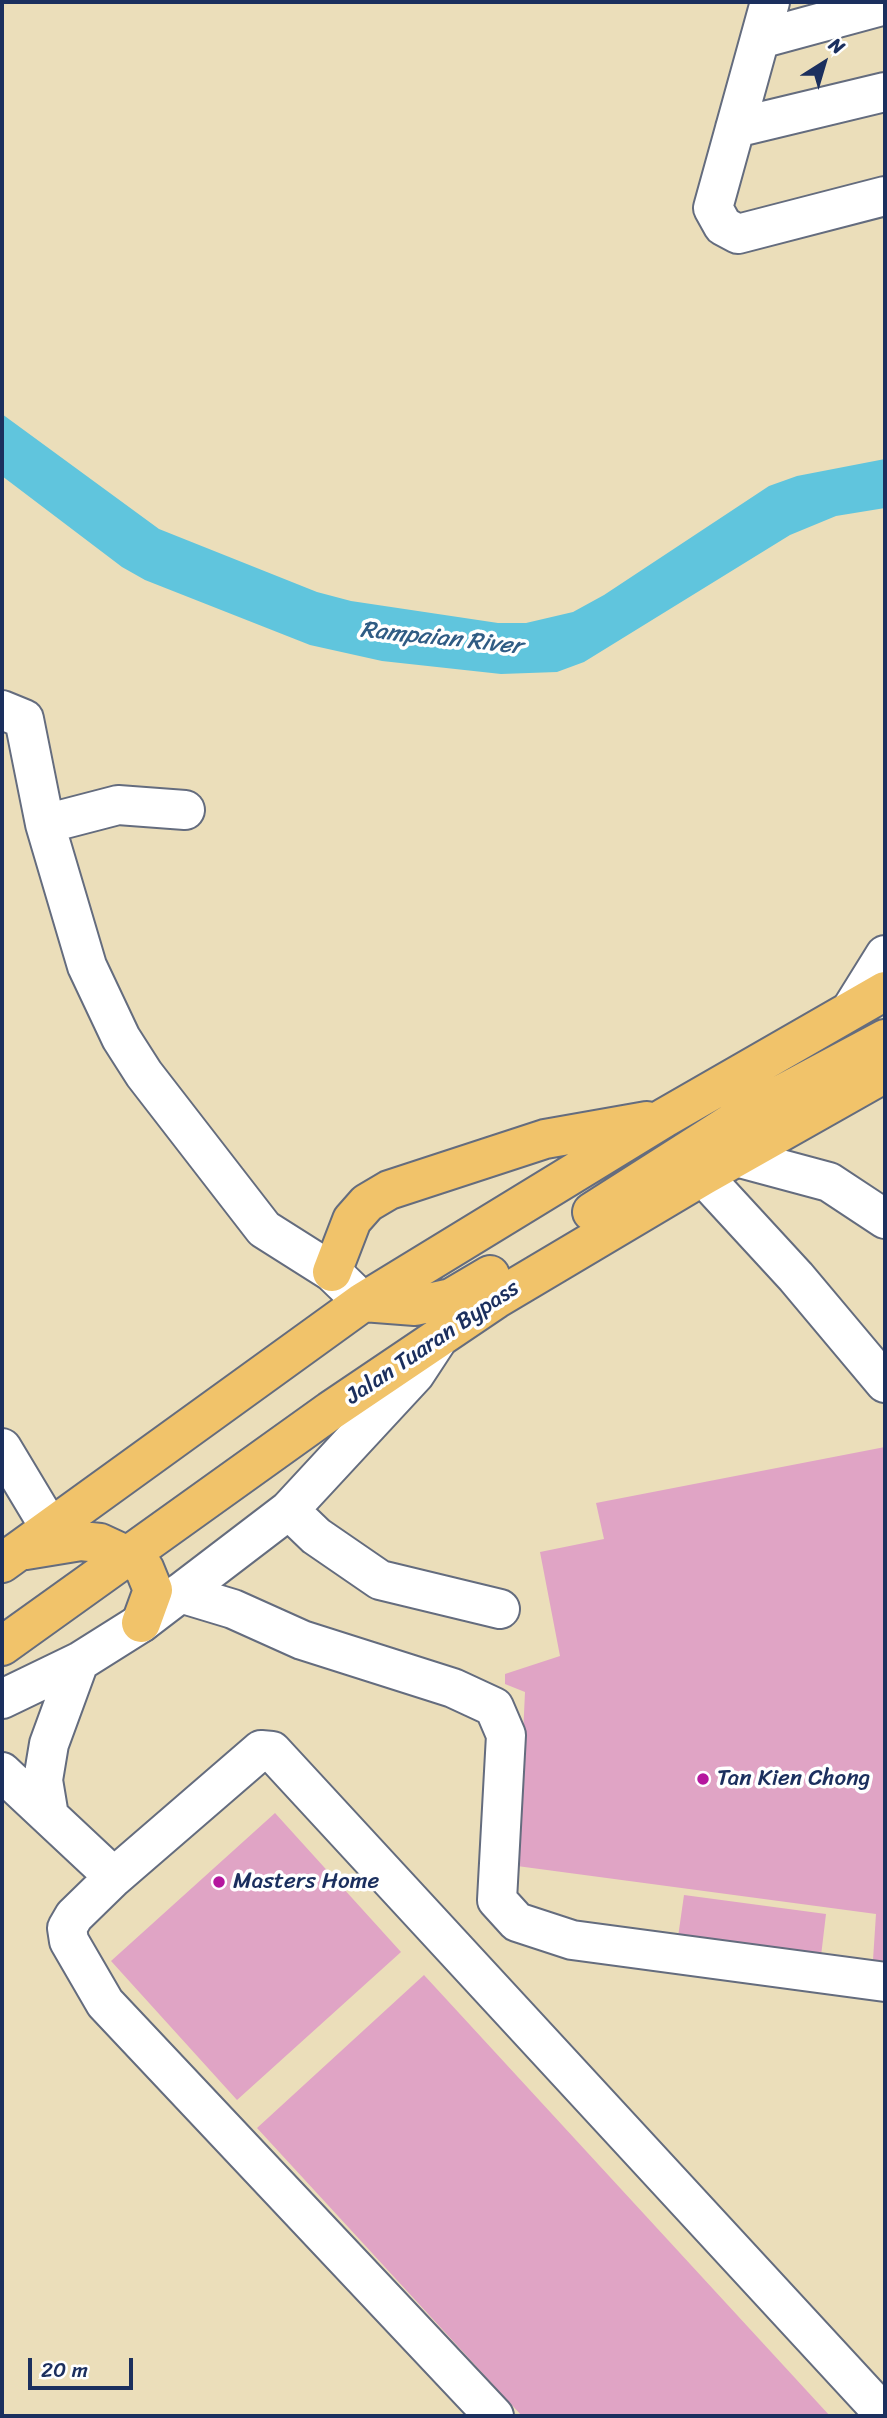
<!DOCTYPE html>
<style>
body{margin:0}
#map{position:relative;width:887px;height:2418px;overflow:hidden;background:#ebdeba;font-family:Sriracha,sans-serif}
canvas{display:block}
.frame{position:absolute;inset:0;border:4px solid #1b2f5e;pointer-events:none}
.north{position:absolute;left:789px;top:28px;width:70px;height:70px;-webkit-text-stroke:5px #fff;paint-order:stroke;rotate:37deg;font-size:19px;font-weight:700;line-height:28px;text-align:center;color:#1b2f5e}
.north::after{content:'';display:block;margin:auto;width:24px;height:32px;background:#1b2f5e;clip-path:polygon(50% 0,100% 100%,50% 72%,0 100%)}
.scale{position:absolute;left:28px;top:2358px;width:105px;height:32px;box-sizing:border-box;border:4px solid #1b2f5e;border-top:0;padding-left:9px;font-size:21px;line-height:24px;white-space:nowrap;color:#1b2f5e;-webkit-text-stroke:5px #fff;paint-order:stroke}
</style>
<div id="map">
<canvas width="887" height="2418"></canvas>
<div class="frame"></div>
<div class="north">N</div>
<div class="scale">20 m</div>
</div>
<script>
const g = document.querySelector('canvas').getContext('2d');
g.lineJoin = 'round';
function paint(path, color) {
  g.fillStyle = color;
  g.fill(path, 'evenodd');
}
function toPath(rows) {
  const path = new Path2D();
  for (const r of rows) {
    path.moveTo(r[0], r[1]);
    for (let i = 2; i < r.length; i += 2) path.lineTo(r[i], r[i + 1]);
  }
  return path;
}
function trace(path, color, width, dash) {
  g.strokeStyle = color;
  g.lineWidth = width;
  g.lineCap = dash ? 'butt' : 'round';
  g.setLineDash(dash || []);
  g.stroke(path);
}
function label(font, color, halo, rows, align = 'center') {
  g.font = font + ' Sriracha,sans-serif';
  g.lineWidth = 7;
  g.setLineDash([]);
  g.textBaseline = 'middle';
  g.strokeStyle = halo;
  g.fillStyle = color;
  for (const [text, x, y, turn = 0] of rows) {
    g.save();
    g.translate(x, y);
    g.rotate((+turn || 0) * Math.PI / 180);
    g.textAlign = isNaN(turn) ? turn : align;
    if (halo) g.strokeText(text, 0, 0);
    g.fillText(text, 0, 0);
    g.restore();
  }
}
paint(toPath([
 [2,414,159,529,317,592,351,601,498,623,526,623,573,612,604,595,769,486,797,476,885,459,885,508,836,516,790,535,584,662,557,672,501,674,382,661,310,645,145,580,122,567,2,476]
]), '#60c5dd');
paint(toPath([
 [885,1447,885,1961,873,1960,876,1914,517,1866,525,1692,505,1684,505,1674,560,1656,540,1552,604,1539,596,1503],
 [275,1813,401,1952,237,2100,111,1961],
 [684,1895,826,1914,821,1956,678,1937],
 [424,1975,830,2416,522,2416,257,2128]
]), '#e0a4c5');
const minor = toPath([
 [770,2,713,208,723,226,738,234,885,196],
 [760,39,885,5],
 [735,128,885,92],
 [2,710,24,719,45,824,87,966,121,1038,144,1074,264,1229,332,1272,363,1302],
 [45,824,118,805,185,810],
 [852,1008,885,955],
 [736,1157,829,1182,885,1219],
 [703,1176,796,1277,885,1383],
 [2,1448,50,1528],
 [289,1510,316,1536,380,1580,500,1609],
 [180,1593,233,1609,302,1640,453,1688,494,1707,506,1735,497,1900,517,1922,572,1940,885,1982],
 [2,1699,79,1662,141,1623,289,1510,415,1374,436,1342],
 [2,1772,114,1877,261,1750,272,1751,885,2415],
 [49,1816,43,1780,49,1744,79,1662],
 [114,1877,74,1916,67,1928,69,1941,105,2003,494,2416]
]);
const highway = toPath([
 [592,1212,752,1110,885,1039],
 [332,1272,352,1220,367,1203,389,1190,545,1139,647,1121],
 [363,1302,415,1306,451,1298,490,1275],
 [26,1550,81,1541,100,1543,128,1556,144,1568,153,1590,141,1623],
 [2,1563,363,1302,664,1118,885,991],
 [2,1646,330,1411,496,1299,703,1176,885,1073]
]);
trace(minor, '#646c7e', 42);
trace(highway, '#646c7e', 42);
trace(minor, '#fff', 38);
trace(highway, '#f1c36a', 38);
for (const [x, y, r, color] of [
 [703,1779,7,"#b5179e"],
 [219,1882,7,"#b5179e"]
]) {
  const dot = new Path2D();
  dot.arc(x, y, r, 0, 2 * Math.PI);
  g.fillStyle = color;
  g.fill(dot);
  trace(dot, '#fff', 2.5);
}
label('23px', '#1b2f5e', '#fff', [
 ["Jalan Tuaran Bypass",433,1343,-34]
]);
label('23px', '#1b2f5e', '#fff', [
 ["Tan Kien Chong",717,1779],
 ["Masters Home",233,1882]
], 'left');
label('italic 24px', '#305c84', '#fff', [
 ["Rampaian River",441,639,6]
]);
</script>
